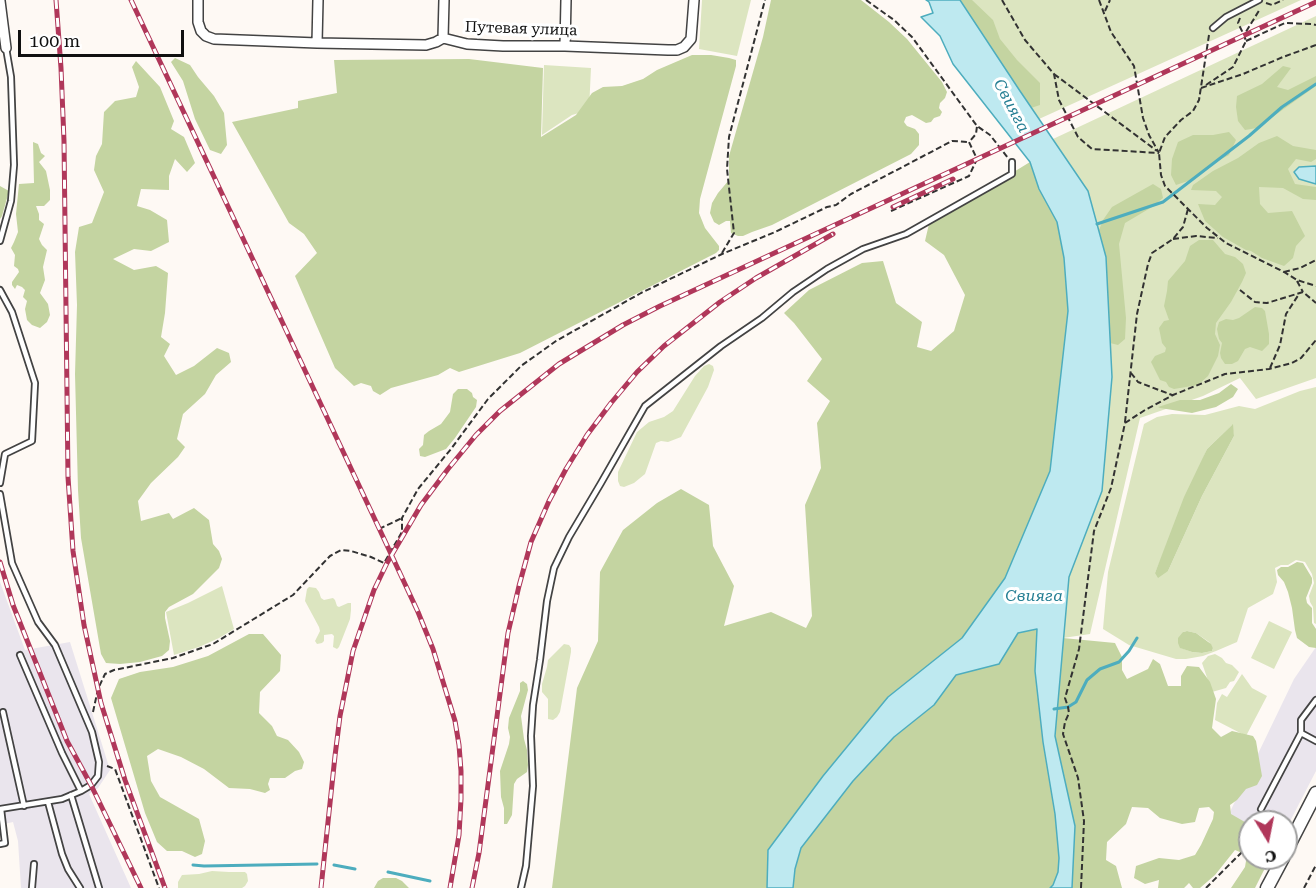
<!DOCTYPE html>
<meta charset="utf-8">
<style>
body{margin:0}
#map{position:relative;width:1316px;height:888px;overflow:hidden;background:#fef9f4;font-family:"Roboto Serif",serif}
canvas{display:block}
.north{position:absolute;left:1238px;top:810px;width:60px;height:60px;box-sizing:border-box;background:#fff;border:2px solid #9f9f9f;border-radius:50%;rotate:170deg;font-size:16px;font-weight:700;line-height:24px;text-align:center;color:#101010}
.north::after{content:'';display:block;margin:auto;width:21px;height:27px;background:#b0375a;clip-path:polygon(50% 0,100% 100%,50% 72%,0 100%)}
.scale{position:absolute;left:18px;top:30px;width:166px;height:27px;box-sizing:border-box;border:3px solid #101010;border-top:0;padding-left:8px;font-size:18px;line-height:21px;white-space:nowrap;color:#101010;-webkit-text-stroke:4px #fff;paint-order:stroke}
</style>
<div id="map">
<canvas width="1316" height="888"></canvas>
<div class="north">С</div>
<div class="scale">100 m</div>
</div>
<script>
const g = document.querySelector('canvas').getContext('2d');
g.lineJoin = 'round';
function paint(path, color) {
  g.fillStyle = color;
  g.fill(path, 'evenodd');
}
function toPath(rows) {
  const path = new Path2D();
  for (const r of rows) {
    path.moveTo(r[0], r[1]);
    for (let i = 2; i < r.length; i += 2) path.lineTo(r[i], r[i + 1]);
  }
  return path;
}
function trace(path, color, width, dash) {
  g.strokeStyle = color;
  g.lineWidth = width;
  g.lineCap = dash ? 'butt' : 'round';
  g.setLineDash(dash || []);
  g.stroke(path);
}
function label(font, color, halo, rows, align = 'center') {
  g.font = font + ' "Roboto Serif",serif';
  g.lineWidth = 6;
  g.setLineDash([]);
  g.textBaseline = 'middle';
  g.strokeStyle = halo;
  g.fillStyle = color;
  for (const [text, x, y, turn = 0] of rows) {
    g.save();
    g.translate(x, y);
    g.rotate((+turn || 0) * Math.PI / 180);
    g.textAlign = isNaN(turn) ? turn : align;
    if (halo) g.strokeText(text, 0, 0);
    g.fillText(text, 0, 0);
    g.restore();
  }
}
paint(toPath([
 [0,582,25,650,70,642,110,770,98,788,89,794,131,888,21,888,18,841,13,822,0,825],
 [1316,647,1316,771,1286,829,1286,822,1250,822,1250,828,1228,816,1294,679]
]), '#eae5ed');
paint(toPath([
 [702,0,751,0,737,56,699,49],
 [960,0,1301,0,1039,119],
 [1316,16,1316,378,1256,399,1240,378,1203,396,1140,418,1090,634,1063,638,1069,577,1102,491,1112,377,1106,257,1088,191,1053,139],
 [544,65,591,68,589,110,572,115,542,135],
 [709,364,713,366,714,370,708,387,681,437,668,442,661,441,656,443,645,474,634,483,624,487,620,486,618,481,618,472,637,432,649,422,664,417,673,411,695,376,704,366],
 [1316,387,1316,624,1314,623,1313,607,1310,602,1309,596,1314,583,1312,574,1305,562,1296,560,1288,565,1281,565,1275,568,1277,582,1273,594,1248,608,1237,642,1216,651,1203,656,1186,659,1176,659,1129,645,1103,629,1108,572,1144,424,1157,417,1172,414,1205,415,1239,406,1255,409,1300,391],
 [1232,425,1234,436,1202,496,1168,571,1155,573,1207,449],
 [1187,631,1196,633,1209,642,1213,648,1212,651,1202,653,1192,652,1181,648,1183,632],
 [222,586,234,629,219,638,199,647,174,655,166,612,188,603],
 [309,587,316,588,319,592,321,598,324,600,333,598,335,600,337,606,339,607,348,603,351,603,351,610,350,619,339,647,337,649,333,647,334,636,332,634,324,635,324,641,322,643,317,644,315,641,320,631,319,627,305,601,307,589],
 [1269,621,1292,632,1274,669,1251,658],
 [564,644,569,645,571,648,571,652,560,712,557,717,553,720,548,719,548,699,542,692,542,684,547,667,548,660],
 [1215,654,1222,658,1226,663,1232,665,1239,672,1234,681,1230,682,1226,688,1212,692,1202,663,1208,656],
 [1242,674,1252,688,1267,696,1246,736,1215,720,1217,703,1222,694,1227,697],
 [212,871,229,872,245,872,247,874,248,881,245,886,242,888,178,888,178,882,182,875,199,874]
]), '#dce5c0');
paint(toPath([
 [771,0,861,0,889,22,907,39,942,82,947,92,945,98,940,103,939,108,942,112,940,116,934,118,931,122,926,123,912,115,906,117,904,122,907,126,915,129,919,134,919,145,911,154,772,225,752,232,743,236,738,236,731,233,730,221,726,221,719,225,714,222,710,213,712,203,718,193,729,180,729,156,763,37],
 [960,0,972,0,993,20,1000,39,1017,60,1040,83,1040,105,1031,108],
 [692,55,711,55,729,58,736,60,736,66,700,199,699,213,705,228,719,246,719,250,716,253,520,353,459,372,450,368,438,375,391,388,380,395,373,391,371,386,361,383,354,386,335,368,295,276,317,253,304,234,289,223,232,122,298,108,298,101,337,93,334,60,469,59,543,68,541,137,576,115,592,93,603,87,622,86,643,79,657,70],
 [175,58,190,65,198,77,214,96,224,113,227,145,221,154,210,150,195,119,183,81,171,62],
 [136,61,160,87,174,121,171,129,184,137,195,163,187,172,175,159,169,176,169,190,141,189,137,206,150,210,167,220,169,242,151,251,134,249,113,259,134,270,156,266,168,273,165,313,161,337,170,344,164,356,176,375,194,366,217,348,229,353,231,362,216,375,205,394,183,414,177,439,185,447,178,457,151,483,138,501,141,521,169,513,173,519,194,508,209,520,213,544,219,551,222,559,219,568,193,594,169,607,165,612,165,618,170,641,169,650,162,656,140,662,120,664,106,663,101,654,81,538,78,490,75,374,77,305,75,252,79,227,92,223,104,192,94,170,96,156,102,144,104,112,115,101,136,97,139,87,132,67],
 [1283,66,1291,68,1277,87,1288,90,1316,76,1316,86,1257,128,1245,130,1238,121,1236,107,1237,96,1262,84],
 [1229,132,1236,140,1229,155,1210,165,1191,180,1176,185,1171,175,1172,159,1178,142,1193,135,1213,135],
 [1277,136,1293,146,1316,150,1316,159,1311,162,1296,159,1288,169,1295,184,1316,187,1316,200,1303,199,1283,188,1259,187,1260,204,1268,213,1292,211,1305,236,1296,246,1293,258,1284,266,1262,258,1251,251,1246,250,1223,237,1205,221,1198,204,1215,205,1222,197,1216,191,1191,190,1193,185,1213,171,1238,158,1259,143],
 [33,142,38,144,41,153,45,156,39,162,46,171,50,190,50,200,44,206,36,206,39,214,39,220,44,224,39,239,42,245,47,250,43,267,45,280,40,293,48,304,50,315,47,322,40,328,32,325,27,320,25,309,27,301,23,297,25,290,22,287,17,285,15,289,12,285,12,282,19,272,18,269,14,266,15,255,11,248,14,242,18,232,16,214,19,184,34,183],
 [1030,162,1039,189,1057,222,1064,258,1068,311,1050,471,1006,578,962,638,888,697,768,850,767,888,552,888,577,688,598,641,600,572,623,530,657,503,681,489,709,505,713,546,734,586,724,626,771,612,806,628,812,616,805,505,821,468,817,423,830,401,807,381,822,359,794,323,784,313,809,290,862,263,883,261,896,303,922,322,917,347,931,351,954,331,965,295,944,255,925,241,929,224],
 [1153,184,1161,189,1163,198,1152,207,1125,223,1119,244,1126,318,1125,339,1118,345,1110,343,1106,257,1099,230,1103,220,1112,207],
 [0,186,9,191,2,216,0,219],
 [1199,240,1213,240,1225,254,1235,257,1243,264,1246,273,1242,282,1231,302,1216,323,1215,334,1220,345,1218,356,1208,376,1198,385,1174,389,1169,387,1166,382,1160,380,1151,362,1155,356,1165,352,1166,348,1162,343,1159,328,1164,321,1169,320,1164,306,1167,291,1168,281,1185,261,1190,246],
 [1255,307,1262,308,1265,311,1269,334,1269,344,1262,351,1250,347,1245,349,1238,361,1232,364,1225,364,1221,358,1220,353,1222,343,1219,339,1217,329,1219,322,1226,319,1233,320,1239,318],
 [1231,384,1238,389,1233,397,1216,407,1192,413,1160,408,1158,407,1180,400,1200,400,1219,393],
 [458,389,467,389,472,393,473,397,477,400,476,407,455,438,446,449,425,457,420,456,419,449,423,445,424,435,429,431,441,424,450,412,453,394],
 [1233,424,1234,436,1202,496,1168,571,1158,578,1155,573,1184,497,1207,449],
 [1297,562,1303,563,1312,578,1312,583,1306,598,1307,603,1312,608,1312,623,1316,629,1316,648,1309,647,1297,638,1295,630,1292,608,1288,592,1284,582,1278,575,1277,570,1281,567,1288,567],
 [1038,629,1035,671,1043,742,1055,814,1059,858,1058,872,1053,885,1050,888,793,888,795,869,801,848,853,781,894,737,934,705,956,675,999,664,1018,633],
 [1187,631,1196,633,1211,644,1213,648,1212,651,1202,653,1192,652,1180,648,1178,643,1178,638,1183,632],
 [249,634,263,634,281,655,280,671,260,692,259,713,272,726,277,736,288,740,299,752,304,762,302,769,295,771,285,778,270,778,268,784,270,790,265,793,250,789,229,788,204,769,181,757,158,749,147,756,151,781,160,797,199,819,205,841,202,854,195,857,182,851,167,851,157,842,145,813,111,698,119,679,140,672,173,667,208,656],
 [1063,638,1115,643,1122,657,1122,670,1127,679,1148,669,1153,659,1160,664,1168,686,1181,686,1181,676,1187,666,1199,667,1210,682,1216,699,1212,728,1221,737,1232,731,1253,736,1256,741,1262,776,1257,785,1246,789,1237,800,1230,805,1231,814,1250,825,1250,858,1270,858,1255,888,1231,888,1245,867,1247,855,1235,850,1215,875,1200,888,1193,888,1189,883,1184,888,1158,888,1159,880,1145,884,1134,878,1136,866,1159,858,1179,860,1195,855,1201,845,1213,819,1214,812,1209,807,1199,808,1195,822,1182,824,1160,818,1148,808,1132,807,1126,824,1107,842,1106,860,1116,866,1122,888,1072,888,1055,736],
 [523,681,527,684,528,690,521,716,524,739,527,750,528,765,527,772,517,779,514,784,512,815,507,824,504,824,504,808,501,797,500,771,509,744,510,737,508,728,509,718,520,691,520,683],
 [383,878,396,878,402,881,409,888,374,888,378,881]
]), '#c4d4a1');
const water = toPath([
 [926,0,960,0,1020,91,1088,191,1106,257,1112,377,1102,491,1069,577,1055,736,1075,826,1072,888,1050,888,1053,885,1058,872,1059,858,1055,814,1043,742,1035,671,1037,629,1018,633,999,664,956,675,934,705,894,737,853,781,801,848,795,869,793,888,767,888,768,850,823,776,888,697,962,638,1005,578,1050,471,1068,311,1064,258,1057,222,1039,189,1030,162,953,64,940,36,921,17,933,13,929,2,926,0],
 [1316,166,1316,184,1299,179,1294,172,1299,167,1316,166]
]);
paint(water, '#bee9f0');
trace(water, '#4dadbe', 1.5);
trace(toPath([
 [1097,224,1163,202,1249,136,1282,107,1316,84],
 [1054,709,1068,707,1076,702,1087,680,1100,669,1119,662,1129,651,1137,638],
 [193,865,204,866,317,864],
 [334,865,355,869],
 [388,872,430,881]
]), '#4dadbe', 3);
const service = toPath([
 [1213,28,1226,17,1259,0],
 [0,241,11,201,14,165,11,77,6,48],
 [0,290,12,312,35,383,32,441,5,454,0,483],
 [0,494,12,563,38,622,55,645,92,732,99,762,98,776,91,785,81,791,62,799,0,809],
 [20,655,62,753,81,791],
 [3,712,24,806],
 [1301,733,1301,720,1316,700],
 [71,795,99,888],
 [48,802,62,854,68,869,80,888],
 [1261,809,1301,733,1316,741],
 [0,844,5,843,1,809],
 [32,888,34,864],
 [521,888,526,866,533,786,531,736,533,705,540,660,547,601,554,568,569,537,601,483,645,406,721,346,762,318,793,292,827,269,863,249,906,234,1012,174,1012,162]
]);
const minor = toPath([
 [198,0,198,22,201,31,206,36,214,39,317,43,426,45,436,42,443,38,467,44,503,46,565,46,668,50,677,50,684,47,691,39,694,0],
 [0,1,6,48],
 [443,38,444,0],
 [317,43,318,0],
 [565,46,566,0]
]);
const tertiary = toPath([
 [1286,851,1316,793],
 [1267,888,1283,858]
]);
trace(service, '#434343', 8);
trace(minor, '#434343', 12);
trace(tertiary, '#434343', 15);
trace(toPath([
 [866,0,894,20,912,37,977,126,990,135,1008,158],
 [1002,0,1025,40,1054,74,1059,100,1078,137,1092,149,1159,153],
 [1099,0,1111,32,1134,66,1143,118,1149,135,1159,153],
 [1266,3,1272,5,1283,0],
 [1105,11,1110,0],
 [1240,18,1238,23,1244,35],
 [1209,35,1199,100,1193,111,1181,120,1165,137,1159,153,1161,175,1165,186,1207,228,1226,243,1284,272,1297,280,1316,286],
 [1246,41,1285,23,1312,24,1316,25],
 [1054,74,1157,151],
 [1206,85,1233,67,1246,41,1244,35,1260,9],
 [1201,88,1243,74,1283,57,1316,45],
 [891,211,969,176,977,159,969,142,976,134,977,126],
 [1173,239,1196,236,1218,238],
 [722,253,734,233,727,169,729,137,765,0],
 [1284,272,1300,268,1316,260],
 [1297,281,1303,292],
 [1240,290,1255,302,1267,303,1303,292,1316,303],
 [1270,368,1280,345,1286,314,1299,294],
 [1131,373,1138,382,1172,395],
 [1125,422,1137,314,1148,264,1152,253,1173,239,1183,227,1188,209],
 [379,529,402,518],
 [93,712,98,689,105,674,114,670,173,658,213,644,293,595,330,556,341,550,351,551,371,557,384,563,402,532,402,518,418,489,451,449,488,399,521,366,556,341,641,293,722,254,775,232,827,207,836,205,851,194,952,141,969,142],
 [107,766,115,769,159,888],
 [1081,888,1084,821,1078,778,1063,734,1065,722,1069,713,1068,707,1065,698,1079,649,1094,531,1111,488,1125,423,1145,410,1173,395,1225,374,1269,369,1292,363,1301,358,1316,340],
 [1206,888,1245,849,1250,848],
 [1304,888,1316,865]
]), '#323232', 2, [6, 3]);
trace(service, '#fff', 4.5);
trace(minor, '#fff', 9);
trace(tertiary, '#fff', 12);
const rail = toPath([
 [56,0,61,68,64,141,68,477,73,551,84,625,101,703,125,780,165,888],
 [131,0,378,526,418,612,433,649,455,721,459,745,461,771,461,799,459,835,450,888],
 [893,207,953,179],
 [0,562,13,605,67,741,91,785,141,888],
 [321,888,335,756,340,716,353,651,374,590,387,563,421,505,448,469,476,435,500,411,559,364,623,325,660,306,1316,2],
 [472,888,479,853,508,633,519,586,531,542,549,501,566,469,587,435,611,403,637,372,664,346,720,302,756,278,833,234]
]);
trace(rail, '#b0375a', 5);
trace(rail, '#fff', 3, [9]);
label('15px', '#101010', '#fff', [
 ["Путевая улица",521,29,2]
]);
label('italic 16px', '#267f94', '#fff', [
 ["Свияга",1011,106,62],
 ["Свияга",1034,596]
]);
</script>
